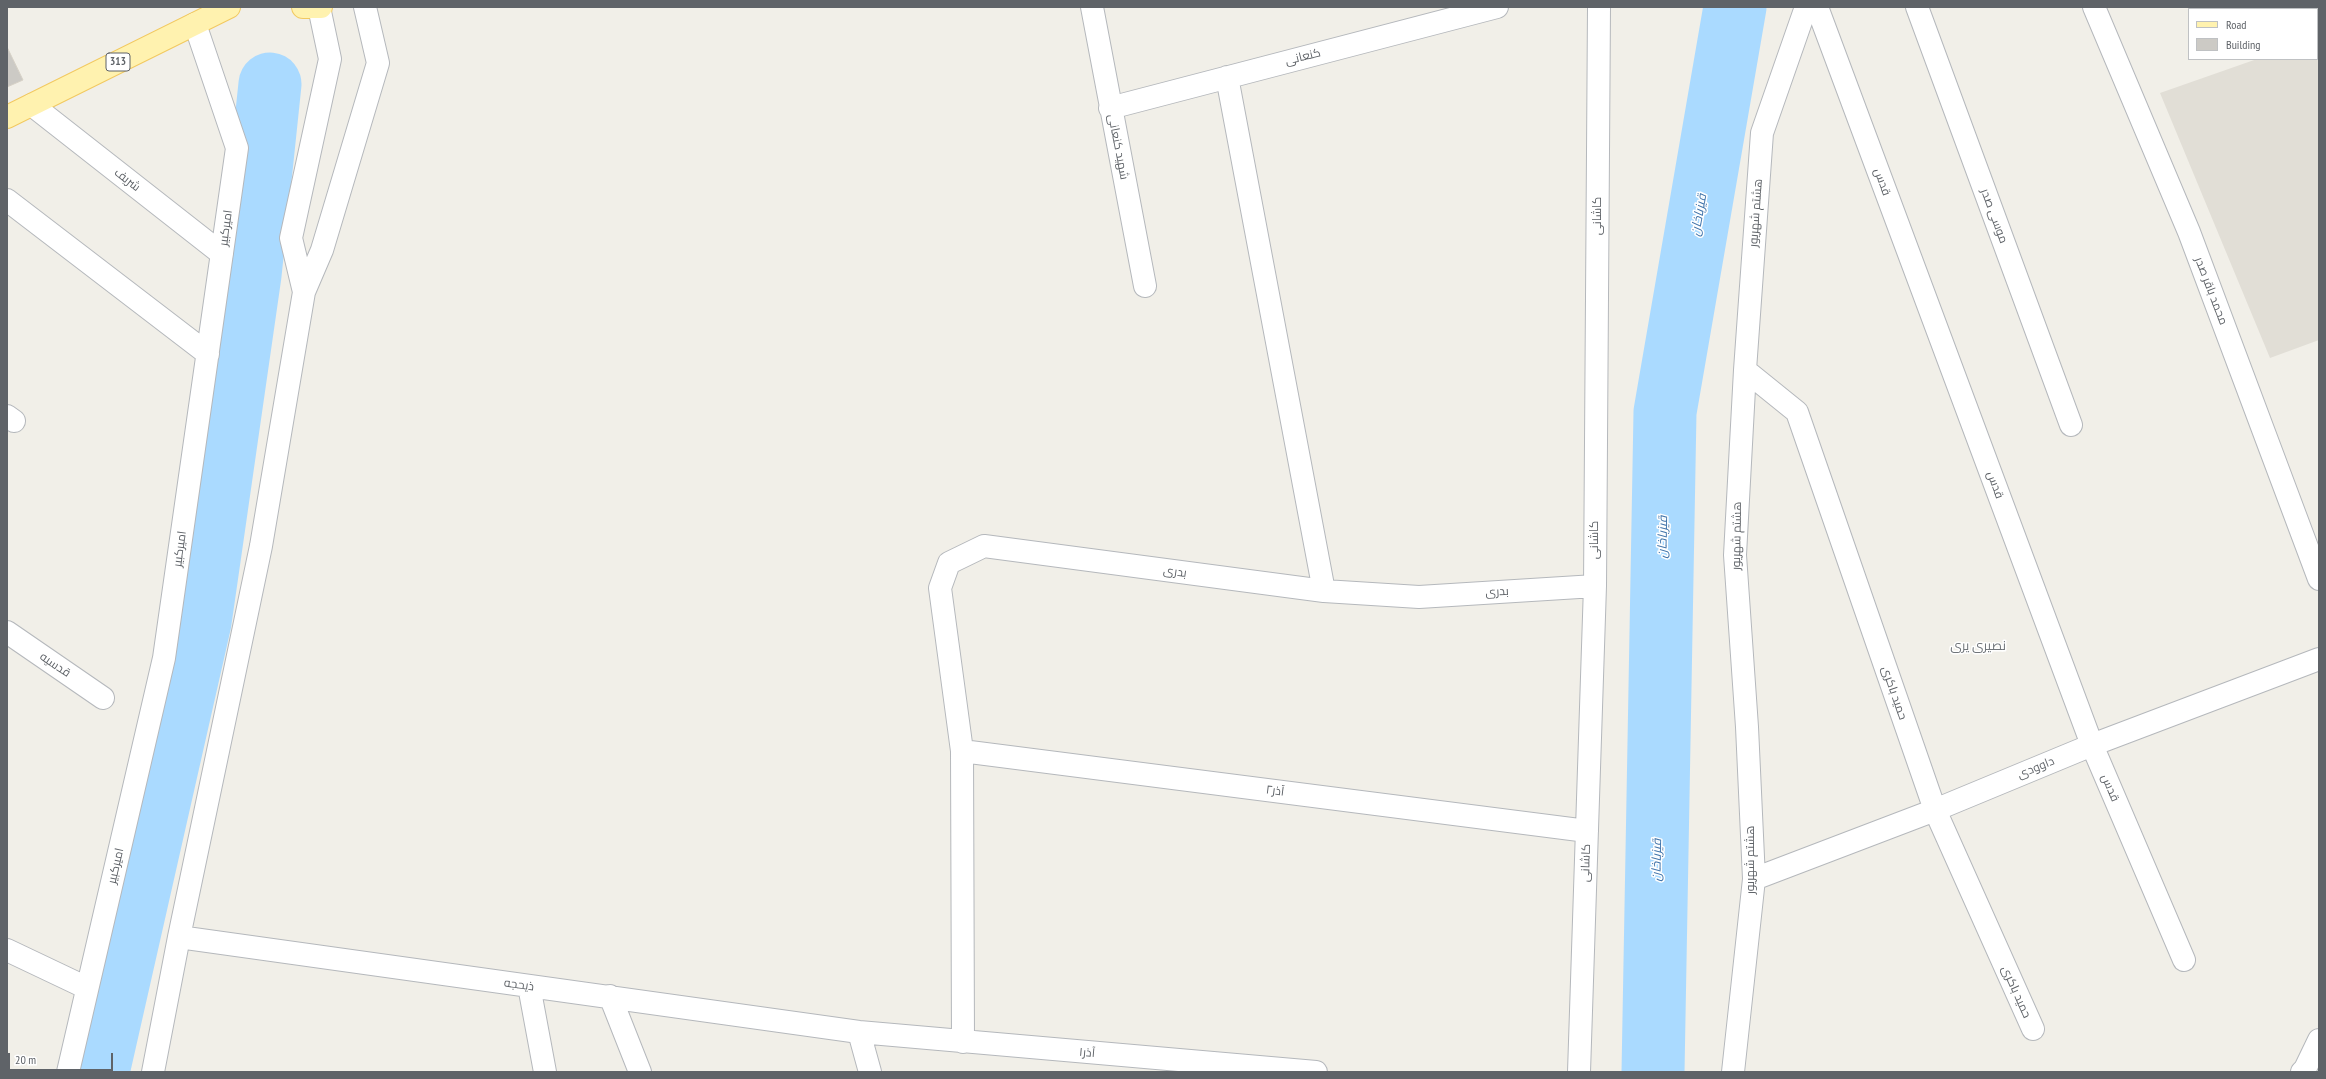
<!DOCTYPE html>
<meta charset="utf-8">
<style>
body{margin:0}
#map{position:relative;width:2326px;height:1079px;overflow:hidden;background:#f1efe8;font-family:"PT Sans Narrow",sans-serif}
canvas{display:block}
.frame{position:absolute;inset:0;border:8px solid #5f6368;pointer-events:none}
.legend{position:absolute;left:2188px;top:8px;width:130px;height:52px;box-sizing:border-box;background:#fff;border:1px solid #bfc1c3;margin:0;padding:5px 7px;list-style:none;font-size:12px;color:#5f6368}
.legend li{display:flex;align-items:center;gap:8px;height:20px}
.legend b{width:20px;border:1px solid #bfc1c3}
.scale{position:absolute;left:8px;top:1053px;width:105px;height:18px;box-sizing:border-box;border:2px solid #5f6368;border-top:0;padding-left:5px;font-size:12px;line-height:14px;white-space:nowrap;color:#5f6368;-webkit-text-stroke:3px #fff;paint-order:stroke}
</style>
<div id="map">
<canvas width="2326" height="1079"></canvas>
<div class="frame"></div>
<ul class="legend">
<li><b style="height:5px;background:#fff2af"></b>Road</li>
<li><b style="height:11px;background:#cccac5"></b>Building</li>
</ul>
<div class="scale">20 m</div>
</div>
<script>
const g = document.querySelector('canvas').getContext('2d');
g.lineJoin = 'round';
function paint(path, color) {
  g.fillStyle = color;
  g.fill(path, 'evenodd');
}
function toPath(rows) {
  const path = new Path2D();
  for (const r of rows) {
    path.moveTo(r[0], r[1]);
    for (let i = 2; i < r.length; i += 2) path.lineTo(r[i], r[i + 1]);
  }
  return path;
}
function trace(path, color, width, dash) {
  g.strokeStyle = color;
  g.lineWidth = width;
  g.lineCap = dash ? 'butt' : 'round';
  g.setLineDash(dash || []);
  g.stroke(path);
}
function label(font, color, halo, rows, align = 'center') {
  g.font = font + ' "PT Sans Narrow",Cairo,sans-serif';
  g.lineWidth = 3;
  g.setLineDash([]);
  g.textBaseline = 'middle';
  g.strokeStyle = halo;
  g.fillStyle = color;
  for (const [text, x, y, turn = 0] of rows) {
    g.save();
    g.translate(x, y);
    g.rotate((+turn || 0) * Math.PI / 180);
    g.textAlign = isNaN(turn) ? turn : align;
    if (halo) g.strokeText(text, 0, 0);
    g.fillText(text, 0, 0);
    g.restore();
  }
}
paint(toPath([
 [2319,37,2319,340,2270,358,2160,93,2257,59,2317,59,2317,38]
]), '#e1ded6');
trace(toPath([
 [98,1072,200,622,250,275,270,84],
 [1653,1072,1665,412,1735,7]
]), '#aadaff', 63);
const building = toPath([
 [7,47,23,80,7,87,7,47]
]);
paint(building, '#cccac5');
trace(building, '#d6d1c6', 1);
const street = toPath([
 [1092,7,1145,286],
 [1817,7,2092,745,2184,960],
 [1917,7,2071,425],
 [2094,7,2189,232,2319,579],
 [1227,77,1324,591],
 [32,105,222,254],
 [1110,108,1497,7],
 [7,200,208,354],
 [304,292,291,238,330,59,319,7],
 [1745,370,1797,412,1935,810,2033,1029],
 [7,416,14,421],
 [7,632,103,698],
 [962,751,1587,831],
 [1754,879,1935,810,2092,745,2319,659],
 [179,937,859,1032,1316,1072],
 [7,950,87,988],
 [529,986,545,1072],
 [610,996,640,1072],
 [859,1032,870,1072],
 [963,1042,962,751,940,588,949,563,984,546,1324,591,1419,597,1595,586],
 [68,1072,164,658,237,148,195,24],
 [153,1072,179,937,261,546,304,292,322,250,378,63,365,7],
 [1579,1072,1595,586,1599,7],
 [1733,1072,1754,879,1747,727,1735,555,1745,370,1762,133,1806,7],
 [2302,1072,2305,1069,2319,1040]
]);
const primary = toPath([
 [303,7,321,7],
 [7,117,229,7]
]);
trace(street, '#b5b8bc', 24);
trace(primary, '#f2c960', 24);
trace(street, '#fff', 22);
trace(primary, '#fff2af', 22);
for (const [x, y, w] of [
 [118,62,24]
]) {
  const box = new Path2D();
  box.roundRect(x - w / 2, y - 9, w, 18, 3);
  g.fillStyle = '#fff';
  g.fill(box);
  trace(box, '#5f6368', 1);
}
label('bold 11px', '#5f6368', null, [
 ["313",118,62]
]);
label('12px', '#5f6368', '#fff', [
 ["کنعانی",1303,57,-14],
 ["شهید کنعانی",1118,147,79],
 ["شریف",127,180,38],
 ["قدس",1882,182,70],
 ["هشتم شهریور",1756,213,-86],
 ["کاشانی",1598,216,-90],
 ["موسی صدر",1994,216,70],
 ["امیرکبیر",226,228,-82],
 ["محمد باقر صدر",2211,291,69],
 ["قدس",1995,485,70],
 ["هشتم شهریور",1737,536,-89],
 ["کاشانی",1595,540,-90],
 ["امیرکبیر",180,549,-82],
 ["بدری",1175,572,8],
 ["بدری",1497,592,-3],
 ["قدسیه",55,665,34],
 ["حمید باکری",1894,693,71],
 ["داوودی",2036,768,-22],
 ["قدس",2110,788,67],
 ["آذر۲",1275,791,7],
 ["هشتم شهریور",1751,860,-90],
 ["کاشانی",1586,863,-88],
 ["امیرکبیر",116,866,-77],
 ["ذیحجه",519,985,8],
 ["حمید باکری",2016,992,66],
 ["آذر۱",1087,1053,5]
]);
label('italic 13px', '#4174aa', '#fff', [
 ["قیزباخان",1699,215,-80],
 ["قیزباخان",1663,537,-89],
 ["قیزباخان",1657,860,-89]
]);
label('13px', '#70757a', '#fff', [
 ["نصیری یری",1978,646]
]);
</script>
